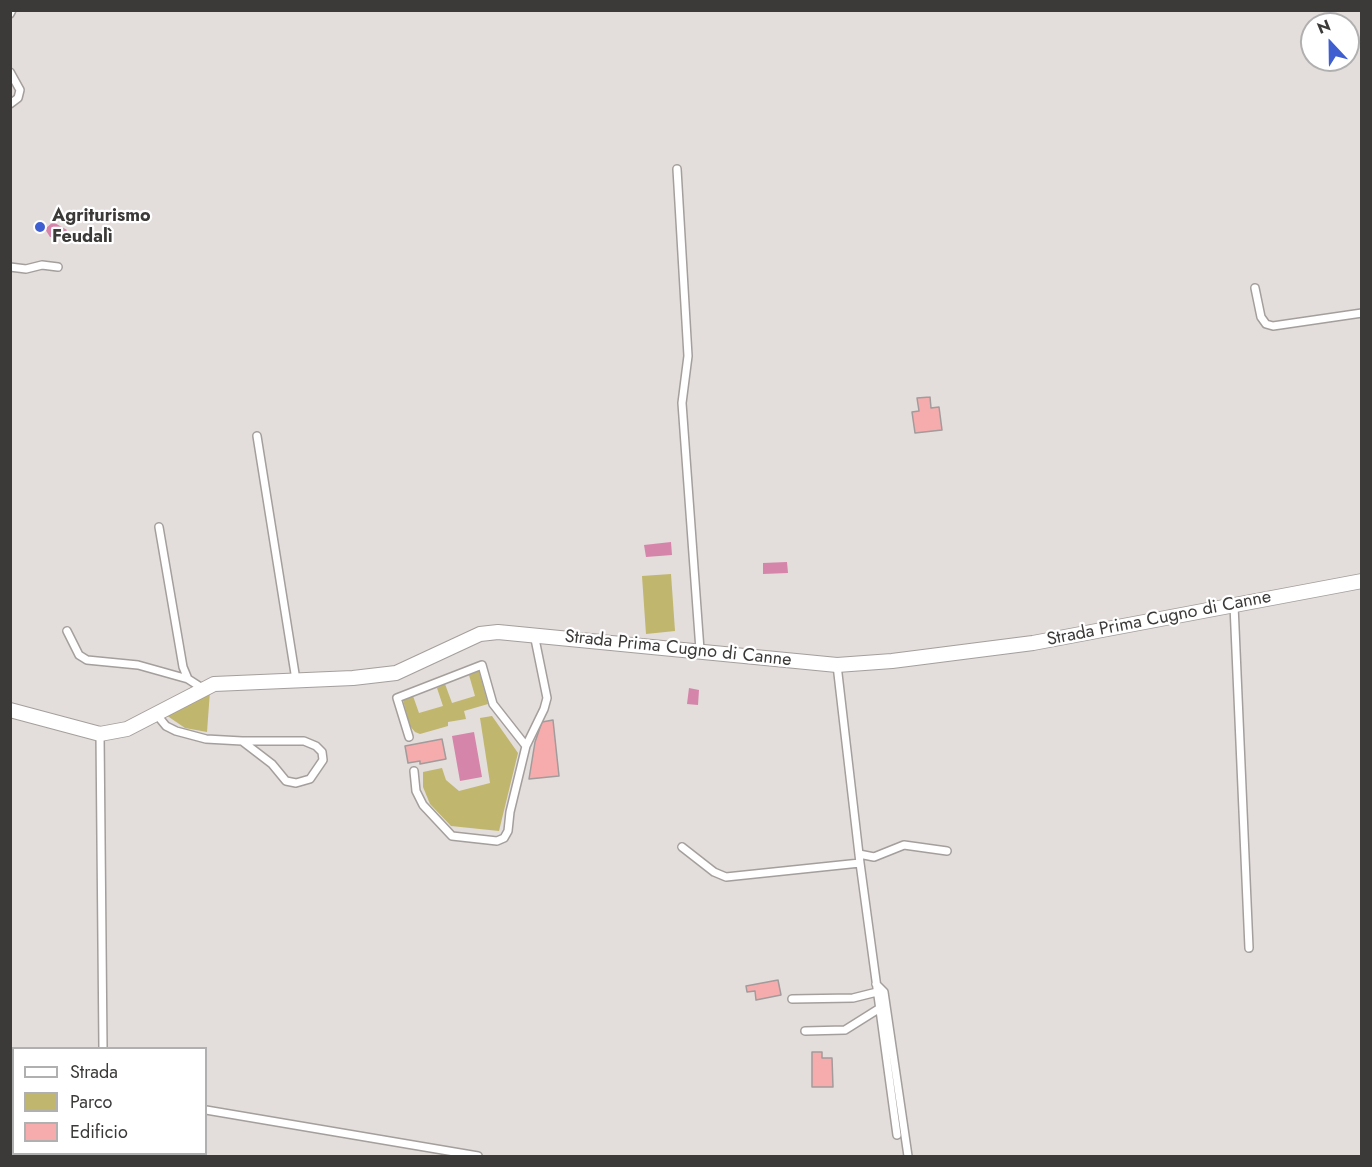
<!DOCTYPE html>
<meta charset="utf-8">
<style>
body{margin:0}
#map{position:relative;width:1372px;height:1167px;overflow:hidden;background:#e3dddb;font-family:Jost,sans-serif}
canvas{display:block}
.frame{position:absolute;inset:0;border:12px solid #3c3a39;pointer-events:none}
.legend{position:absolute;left:12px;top:1047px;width:195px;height:108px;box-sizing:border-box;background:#fff;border:2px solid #b1b0b0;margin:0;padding:8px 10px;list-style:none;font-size:18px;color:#3c3a39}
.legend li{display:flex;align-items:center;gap:12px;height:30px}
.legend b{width:30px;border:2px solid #b1b0b0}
.north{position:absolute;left:1300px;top:12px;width:60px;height:60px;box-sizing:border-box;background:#fff;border:2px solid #b1b0b0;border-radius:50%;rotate:338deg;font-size:16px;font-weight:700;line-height:24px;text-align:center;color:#3c3a39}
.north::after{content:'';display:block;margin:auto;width:21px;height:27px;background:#3f5fd1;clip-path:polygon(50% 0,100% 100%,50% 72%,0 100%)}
</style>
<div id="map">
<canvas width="1372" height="1167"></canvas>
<div class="frame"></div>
<ul class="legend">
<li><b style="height:8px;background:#fff"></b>Strada</li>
<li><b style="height:16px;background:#c0b66e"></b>Parco</li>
<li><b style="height:16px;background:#f6acad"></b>Edificio</li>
</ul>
<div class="north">N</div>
</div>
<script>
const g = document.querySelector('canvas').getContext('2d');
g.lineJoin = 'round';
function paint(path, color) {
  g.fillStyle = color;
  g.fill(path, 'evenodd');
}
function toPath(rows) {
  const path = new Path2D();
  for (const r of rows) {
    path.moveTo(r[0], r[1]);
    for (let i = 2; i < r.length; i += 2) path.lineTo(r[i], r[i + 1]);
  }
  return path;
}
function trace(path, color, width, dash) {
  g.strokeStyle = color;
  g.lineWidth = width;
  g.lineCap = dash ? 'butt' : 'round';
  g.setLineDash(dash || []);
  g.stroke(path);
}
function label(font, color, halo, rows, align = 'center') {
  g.font = font + ' Jost,sans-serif';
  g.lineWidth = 4.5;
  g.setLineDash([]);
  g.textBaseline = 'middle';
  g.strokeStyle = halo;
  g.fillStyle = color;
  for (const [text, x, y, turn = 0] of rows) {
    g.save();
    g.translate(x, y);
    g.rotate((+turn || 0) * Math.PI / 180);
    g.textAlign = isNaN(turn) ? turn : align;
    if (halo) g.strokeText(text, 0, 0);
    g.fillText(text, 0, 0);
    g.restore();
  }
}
paint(toPath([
 [671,574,675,631,646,634,642,576],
 [479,671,488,704,464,711,466,719,448,722,448,726,420,734,415,732,410,726,403,700,413,696,419,713,443,706,437,688,445,684,452,703,475,696,469,675],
 [210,691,207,732,185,728,166,715],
 [492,716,518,753,499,831,451,826,430,804,423,787,423,772,442,768,446,780,459,791,490,783,480,718]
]), '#c0b66e');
paint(toPath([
 [53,222,67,230,65,237,50,237,45,229],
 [671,542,672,555,646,557,644,545],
 [787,562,788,573,763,574,763,563],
 [689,688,699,690,698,705,687,704],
 [474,732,482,777,460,781,452,736]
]), '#d585aa');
const building = toPath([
 [930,397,931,408,939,407,942,430,915,433,912,412,919,411,917,398,930,397],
 [553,720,559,776,529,779,535,742,542,722,553,720],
 [442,739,446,759,420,764,420,761,408,763,405,746,442,739],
 [778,980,781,995,756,1000,755,991,747,992,746,986,778,980],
 [812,1052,822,1052,822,1058,832,1058,833,1087,812,1087,812,1052]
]);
paint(building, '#f6acad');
trace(building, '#a29b9b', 1.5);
const lane = toPath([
 [10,14,12,10],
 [10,72,20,90,18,98,10,104],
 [677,169,688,356,682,403,700,650],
 [10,267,26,269,42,265,58,267],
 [1255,288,1261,317,1266,324,1273,326,1362,313],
 [257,436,296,680],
 [159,527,183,667,188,679],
 [1234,605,1249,948],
 [67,631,79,655,87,660,138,665,188,679,202,688],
 [837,665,860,863,897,1135],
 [157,715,166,726,176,731,206,739,242,741,272,764,286,781,296,783,310,779,323,760,322,752,316,746,304,741,242,741],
 [100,734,103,1048],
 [409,737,397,698,482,665,493,704,526,746],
 [414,771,416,791,423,805,452,836,497,841,504,838,508,831,510,812,526,746,544,709,547,698,534,634],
 [682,847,714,872,726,877,860,863],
 [859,854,874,857,904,845,947,851],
 [876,984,884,992,908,1156],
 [792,999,853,998,877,992],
 [805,1031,845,1030,880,1008],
 [10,1078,14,1079],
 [206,1110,478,1156],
 [119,1154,119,1156],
 [185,1154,186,1156]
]);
const street = toPath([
 [10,710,100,734,127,729,214,684,353,678,396,673,480,634,498,632,837,665,892,661,1033,643,1362,581]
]);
trace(lane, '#a49f9c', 10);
trace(street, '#a49f9c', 16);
trace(lane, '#fff', 7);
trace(street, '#fff', 14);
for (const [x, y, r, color] of [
 [40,227,6,"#3f5fd1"]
]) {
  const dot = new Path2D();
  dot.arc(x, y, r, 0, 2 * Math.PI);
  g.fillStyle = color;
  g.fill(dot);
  trace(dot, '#fff', 2);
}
label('bold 18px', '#3c3a39', '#fff', [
 ["Agriturismo",52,217],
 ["Feudalì",52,238]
], 'left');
label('18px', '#3c3a39', '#fff', [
 ["Strada Prima Cugno di Canne",1159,619,-11],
 ["Strada Prima Cugno di Canne",678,649,6]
]);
</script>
